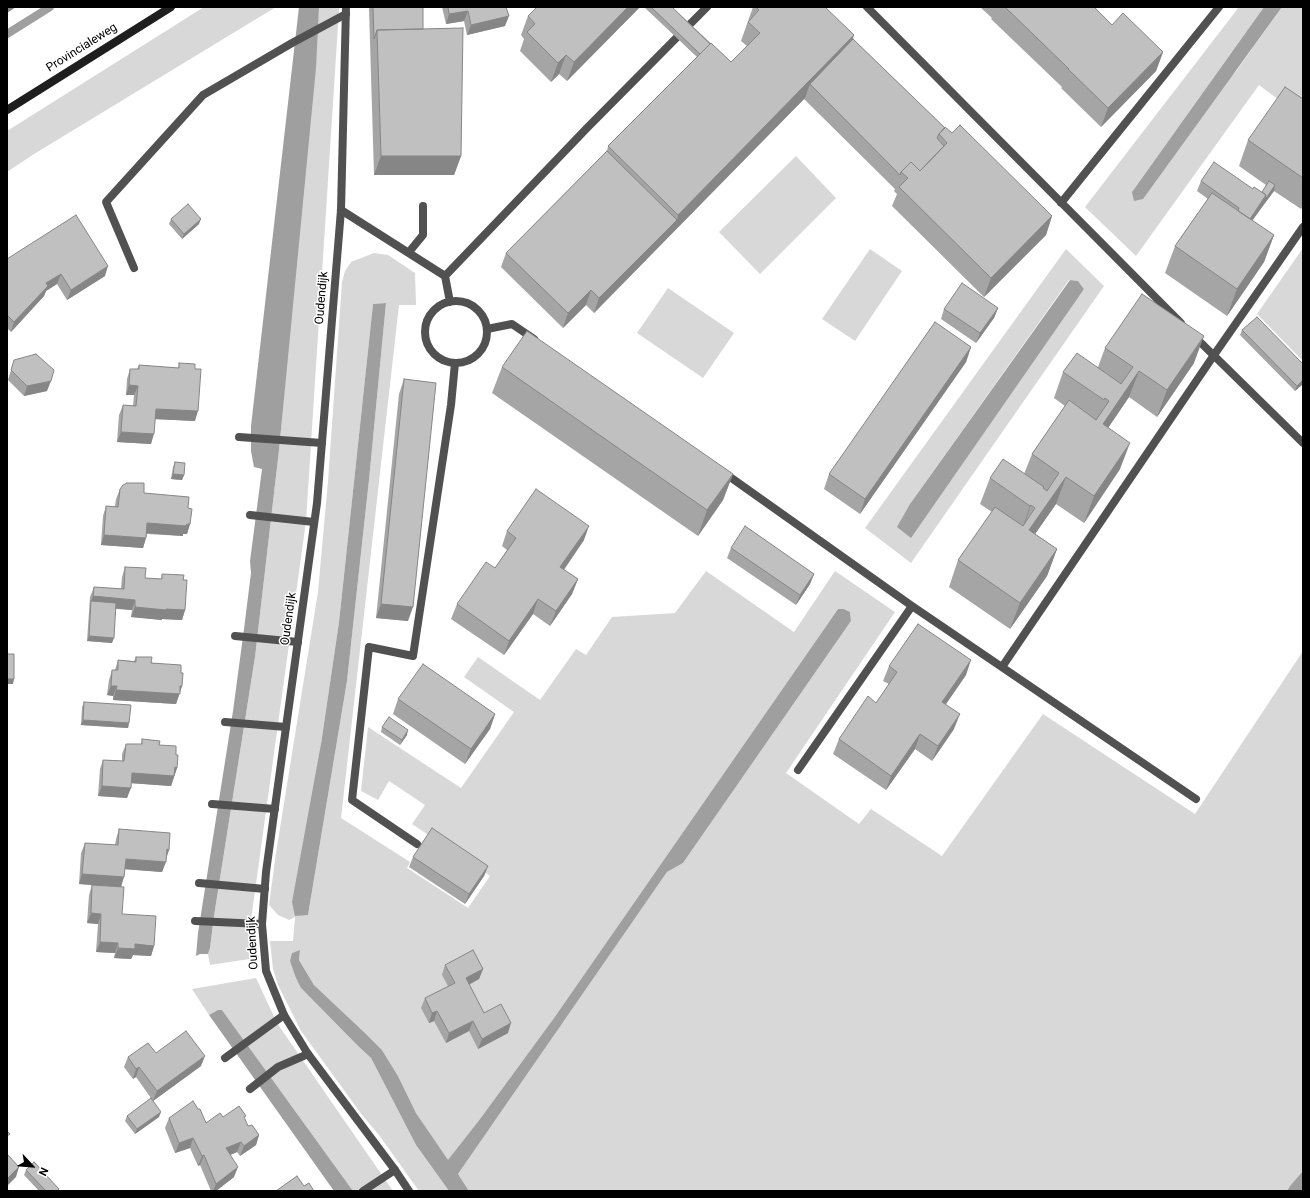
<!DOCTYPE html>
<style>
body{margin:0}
#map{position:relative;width:1310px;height:1198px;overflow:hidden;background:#fff;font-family:Roboto,sans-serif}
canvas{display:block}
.frame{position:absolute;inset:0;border:8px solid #000;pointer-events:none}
.north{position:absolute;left:12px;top:1146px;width:40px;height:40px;-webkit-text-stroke:3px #fff;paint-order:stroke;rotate:116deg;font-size:11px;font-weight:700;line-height:16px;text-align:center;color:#000}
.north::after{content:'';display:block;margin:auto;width:14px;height:18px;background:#000;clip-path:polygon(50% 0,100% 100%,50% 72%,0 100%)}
</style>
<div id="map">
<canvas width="1310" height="1198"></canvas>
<div class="frame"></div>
<div class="north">N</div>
</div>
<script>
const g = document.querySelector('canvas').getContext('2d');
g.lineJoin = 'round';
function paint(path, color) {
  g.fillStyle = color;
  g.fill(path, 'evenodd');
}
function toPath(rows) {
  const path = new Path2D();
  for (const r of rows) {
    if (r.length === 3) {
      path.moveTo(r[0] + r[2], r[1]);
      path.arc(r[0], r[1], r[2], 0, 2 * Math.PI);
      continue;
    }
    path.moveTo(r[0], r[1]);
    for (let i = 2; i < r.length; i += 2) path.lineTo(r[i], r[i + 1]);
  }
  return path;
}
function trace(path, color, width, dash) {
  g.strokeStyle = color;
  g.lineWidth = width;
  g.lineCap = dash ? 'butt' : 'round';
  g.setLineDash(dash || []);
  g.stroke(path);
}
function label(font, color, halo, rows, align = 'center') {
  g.font = font + ' Roboto,sans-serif';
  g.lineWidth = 3;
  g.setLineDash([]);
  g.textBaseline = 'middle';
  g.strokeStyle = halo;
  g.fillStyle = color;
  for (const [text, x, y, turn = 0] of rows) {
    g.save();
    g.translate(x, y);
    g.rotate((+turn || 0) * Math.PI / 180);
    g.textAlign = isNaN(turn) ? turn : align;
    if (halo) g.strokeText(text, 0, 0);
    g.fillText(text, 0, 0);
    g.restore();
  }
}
paint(toPath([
 [204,7,276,7,34,154,7,172,7,131],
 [319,7,339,7,339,10,306,521,251,920,256,958,210,965,208,954,210,948,214,916,255,657,279,450],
 [1239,7,1264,7,1132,192,1237,70,1282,7,1303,7,1303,118,1259,85,1136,256,1085,207],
 [796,156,836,198,760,274,719,232],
 [1303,248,1303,361,1257,314],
 [870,249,902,271,855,341,822,319],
 [1066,249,1104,286,911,563,865,528],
 [1069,280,1078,281,1084,289,910,504],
 [374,253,388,255,415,273,416,305,399,305,341,818,410,862,407,868,468,908,490,876,412,824,425,805,389,781,378,800,361,791,368,727,461,788,514,712,464,677,478,657,540,700,576,649,586,655,612,617,675,613,706,571,794,632,835,571,895,612,786,773,859,824,871,809,942,856,1043,714,1195,814,1303,651,1303,1171,1287,1191,469,1191,458,1174,667,872,683,863,851,621,850,612,844,609,838,609,554,1018,480,1119,448,1161,416,1113,398,1076,382,1050,364,1032,314,985,299,960,300,950,292,953,301,988,358,1046,371,1058,416,1145,449,1191,419,1191,379,1135,362,1115,301,1031,278,985,273,969,270,941,293,941,295,917,289,920,278,915,269,905,276,853,318,592,328,481,342,282,345,271,351,262],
 [386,303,369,480,347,681,308,915,321,744,339,622,373,304],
 [668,288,734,333,703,378,637,333],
 [256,978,277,1023,393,1191,353,1191,222,1010,209,1015,192,989]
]), '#d8d8d8');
paint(toPath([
 [299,7,319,7,316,68,279,450,255,657,214,916,210,948,208,954,200,954,196,956,198,933,233,711,244,629,251,573,250,561,262,469,254,467,251,451,251,426],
 [1264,7,1282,7,1143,199,1134,201,1132,192],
 [1070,280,1078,281,1084,289,911,538,897,527,910,504],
 [386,303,369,480,347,681,308,915,295,916,292,902,321,744,339,622,373,304],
 [838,609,844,609,850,612,851,621,683,863,667,872,458,1174,469,1191,449,1191,416,1145,371,1058,358,1046,301,988,296,978,290,961,292,953,300,950,299,960,314,985,364,1032,382,1050,398,1076,416,1113,448,1160,480,1119,554,1018],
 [218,1010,222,1010,353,1191,334,1191,209,1015],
 [1303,1171,1303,1191,1287,1191,1290,1186]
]), '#9f9f9f');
trace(toPath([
 [7,34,50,7]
]), '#9f9f9f', 8);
trace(toPath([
 [867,7,1181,323],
 [1061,203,1219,7],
 [341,210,445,276,450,302],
 [409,252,423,235,423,206],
 [134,268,106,202,203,95,292,43,346,14],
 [445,276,587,128,707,7],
 [456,332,31],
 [487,329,512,324,534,339],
 [1195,337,1303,443],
 [239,437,322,443],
 [723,472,912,606,1196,799],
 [250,515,314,522],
 [235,636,298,642],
 [1002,667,1214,355,1303,227],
 [225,722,286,727],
 [798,770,912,606],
 [212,804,275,809],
 [417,844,352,800,369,647,413,656,451,405,455,363],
 [199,883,265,889],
 [195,921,262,924],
 [225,1058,284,1015],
 [250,1089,278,1067,308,1054],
 [363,1191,395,1170]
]), '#515151', 8);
trace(toPath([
 [346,7,341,210,317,503,266,872,262,924,266,971,284,1015,308,1054,395,1170,409,1191]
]), '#515151', 8);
trace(toPath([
 [7,110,171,7]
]), '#1e1e1e', 8);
paint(toPath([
 [370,7,423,7,423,29,461,156,454,175,374,175,369,9],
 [442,7,506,7,505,26,467,35,464,21,446,24],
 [537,7,640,7,567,81,559,74,551,82,520,51,524,39,521,35,528,16],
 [644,7,672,7,731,62,747,46,741,41,753,7,825,7,853,39,945,128,1052,216,1046,235,984,297,892,206,897,194,894,191,895,189,804,99,805,98,594,313,586,305,563,328,501,267,506,253,607,151,608,146,697,57],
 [980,7,1094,7,1112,25,1163,52,1156,71,1101,127,1061,88,1062,87,991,19,992,18],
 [1303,99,1303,206,1301,209,1274,191,1263,205,1252,221,1274,235,1264,262,1227,316,1165,273,1175,246,1208,199,1197,191,1201,181,1253,189,1262,192,1266,185,1239,166,1248,140],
 [171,219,199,224,182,239,169,224],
 [7,259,105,276,67,300,57,284,46,291,44,296,11,332,7,328],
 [998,308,994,318,976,343,941,319,944,309],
 [1242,330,1303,384,1295,391,1240,335],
 [971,347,966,362,860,514,824,489,829,474],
 [1105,348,1194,363,1157,417,1129,397,1108,428,1120,469,1084,523,1056,504,1035,534,1057,549,1047,576,1010,629,949,587,958,560,992,512,980,504,990,478,1024,474,1032,454,1065,406,1054,398,1063,372,1098,367],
 [14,360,47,391,24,396,8,380],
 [179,363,195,369,195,421,155,419,151,444,117,442,119,415,123,405,133,406,134,395,126,395,127,379,130,369,137,369,139,365,178,368],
 [502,367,733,474,723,500,698,536,492,393],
 [404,379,408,621,376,618,399,394],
 [175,462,184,475,182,480,171,479,173,467],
 [120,489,144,493,188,508,190,524,187,534,183,534,183,536,147,534,143,548,101,545,103,516,106,506,115,506,116,499],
 [507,531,584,540,564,570,578,579,572,594,550,626,533,614,504,655,451,619,457,604,495,568,507,550,502,546],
 [731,548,814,574,810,584,796,605,727,558],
 [125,567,145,578,161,579,162,574,183,580,185,610,182,620,162,619,162,620,131,617,132,610,116,609,112,643,87,641,90,597,94,587,121,589,122,577],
 [136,657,181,673,182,686,176,704,113,700,113,696,107,695,109,680,112,670,115,670,118,660,134,661],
 [889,666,966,675,946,704,954,729,932,761,915,749,886,790,833,754,839,739,876,703,889,684,883,681],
 [398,699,495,714,490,729,465,764,393,714],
 [84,702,129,723,128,728,81,725,82,707],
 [382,727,407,735,400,745,381,732],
 [142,739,159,745,176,755,177,768,171,786,131,783,127,798,98,796,100,769,103,760,122,761,122,754,126,744,141,744],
 [119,829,169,850,162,872,125,869,121,887,122,914,154,946,151,956,133,955,131,959,114,958,115,953,96,952,98,924,87,923,89,895,92,885,79,884,81,853,85,843,115,845,116,839],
 [413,857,488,866,484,876,465,904,409,867],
 [445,965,483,969,479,979,469,985,484,1013,508,1033,478,1049,469,1031,446,1043,434,1021,429,1023,421,1008,425,998,448,986,442,975],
 [156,1053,201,1066,153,1101,159,1117,135,1134,125,1121,127,1116,151,1098,136,1077,133,1079,124,1067,128,1057],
 [223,1117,245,1119,248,1126,259,1135,256,1145,240,1156,237,1152,230,1155,234,1177,216,1191,211,1191,200,1165,198,1166,190,1148,175,1153,165,1128,169,1118,206,1123],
 [26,1170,59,1189,58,1191,39,1191,24,1175]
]), '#a5a5a5');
paint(toPath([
 [10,7,16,7,7,13,7,9],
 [628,7,640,7,567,81,574,62],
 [468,11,464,21,446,24,449,14],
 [509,16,505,26,467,35,471,25],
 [854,35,848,54,810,84,805,98,594,313,599,298,677,220,678,215],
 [1163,52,1156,71,1101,127,1108,108],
 [566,55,559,74,551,82,558,63],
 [381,156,461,156,454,175,374,175],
 [1275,185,1274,191,1246,229,1250,219,1266,195],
 [1052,216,1046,235,984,297,991,278],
 [201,219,199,224,182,239,184,234],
 [1274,235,1264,262,1227,316,1237,289],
 [108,266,105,276,67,300,71,290],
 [61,274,57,284,46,291,44,296,11,332,14,322,46,283],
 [591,290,586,305,563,328,568,313],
 [998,308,994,318,976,343,980,333],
 [1204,336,1194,363,1157,417,1167,390],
 [971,347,966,362,860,514,865,499],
 [1139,371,1129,397,1093,450,1103,424],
 [1303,380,1303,384,1295,391,1297,386],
 [51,381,47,391,24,396,27,386],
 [129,385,138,386,134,395,126,395],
 [156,409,198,411,195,421,153,419],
 [121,432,154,434,151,444,117,442],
 [1130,443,1120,469,1084,523,1094,496],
 [173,474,184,475,182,480,171,479],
 [733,474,723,500,698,536,707,510],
 [1066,477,1056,504,1019,557,1029,530],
 [1031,505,1022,532,1021,532,1030,506],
 [147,523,187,524,190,524,187,534,183,534,183,536,144,533],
 [589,526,584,540,555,582,560,567],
 [104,535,146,538,143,548,101,545],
 [1057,549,1047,576,1010,629,1020,603],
 [814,574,810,584,796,605,800,595],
 [578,579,572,594,550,626,556,611],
 [93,596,135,600,132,610,91,606,91,601],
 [538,599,533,614,504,655,509,641],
 [381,604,413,607,408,621,376,618],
 [135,607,166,609,185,610,182,620,162,619,162,620,131,617],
 [89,636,114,638,112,643,87,641],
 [971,660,966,675,937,717,942,702],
 [7,679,14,679,13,684,7,684],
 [111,686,117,686,113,696,107,695],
 [180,686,182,686,176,704,113,700,116,690],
 [495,714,490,729,465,764,471,749],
 [960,714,954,729,932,761,938,746],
 [83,720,129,723,128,728,81,725],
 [408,730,407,735,400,745,402,740],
 [920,734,915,749,886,790,891,776],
 [175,767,177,768,171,786,128,783,132,773],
 [102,786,131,788,127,798,98,796],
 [167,849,169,850,165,860],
 [126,859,166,862,162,872,122,869],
 [488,866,484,876,465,904,469,894],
 [82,874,124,877,121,887,79,884],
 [91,913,101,914,98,924,87,923],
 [100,942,118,943,115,953,96,952],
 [135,944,154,946,151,956,133,955,131,959,114,958,118,948],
 [483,969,479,979,462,988,466,978],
 [437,1011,434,1021,429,1023,432,1013],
 [473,1021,469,1031,446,1043,449,1033],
 [511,1023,508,1033,478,1049,482,1039],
 [205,1056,201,1066,153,1101,157,1091],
 [139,1067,136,1077,133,1079,136,1069],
 [161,1112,159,1117,135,1134,137,1129],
 [259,1135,256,1145,240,1156,244,1146],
 [193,1138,190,1148,175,1153,179,1143],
 [241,1142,237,1152,223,1158,226,1148],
 [204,1155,200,1165,198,1166,202,1156],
 [19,1167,16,1177,7,1186,7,1179],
 [238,1167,234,1177,216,1191,213,1191,216,1184]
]), '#868686');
const building = toPath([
 [373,7,423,7,423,29,377,30,374,39,373,7],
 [448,7,506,7,509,16,471,25,468,11,449,14,448,7],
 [537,7,628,7,574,62,566,55,558,63,527,32,535,24,528,16,537,7],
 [651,7,672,7,710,44,700,54,651,7],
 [756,7,825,7,854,35,678,215,608,146,711,43,731,62,760,33,748,22,759,10,756,7],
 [1005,7,1094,7,1112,25,1123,13,1163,52,1108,108,1068,69,1069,69,1005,7],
 [463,28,461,156,381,156,377,30,463,28],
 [853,39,945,128,939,134,937,138,944,146,920,171,911,162,901,172,900,175,810,84,853,39],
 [1285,87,1303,99,1303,178,1248,140,1285,87],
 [960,125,1052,216,991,278,899,187,908,178,901,172,911,162,920,171,947,143,939,134,945,127,952,133,960,125],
 [607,151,677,220,599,298,591,290,568,313,506,253,607,151],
 [1214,162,1253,189,1254,187,1266,195,1250,219,1238,211,1239,208,1201,181,1214,162],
 [1269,181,1275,185,1265,200,1266,195,1262,192,1269,181],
 [1212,193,1274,235,1237,289,1175,246,1212,193],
 [188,204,201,219,184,234,171,219,188,204],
 [76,215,108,266,71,290,61,274,46,283,48,286,14,322,7,315,7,259,76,215],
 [962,283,998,308,980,333,944,309,962,283],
 [1142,294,1204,336,1167,390,1139,371,1103,424,1130,443,1094,496,1066,477,1029,530,1057,549,1020,603,958,560,995,507,1023,526,1035,508,1031,505,1030,506,990,478,1003,459,1044,487,1043,488,1047,491,1059,473,1032,454,1069,400,1096,420,1109,401,1105,398,1104,400,1063,372,1077,353,1117,381,1121,384,1133,367,1105,348,1142,294],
 [1257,317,1303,364,1303,380,1297,386,1242,330,1257,317],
 [935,322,971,347,865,499,829,474,935,322],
 [527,331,733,474,707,510,502,367,527,331],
 [36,354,54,370,51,381,27,386,11,370,14,360,36,354],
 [179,363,195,364,195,369,201,369,198,411,156,409,154,434,121,432,123,405,136,406,138,386,129,385,130,369,139,369,139,365,179,368,179,363],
 [404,379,436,383,413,607,381,604,404,379],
 [175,462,185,463,184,475,173,474,175,462],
 [127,483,144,483,144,493,189,497,188,508,192,509,190,524,187,524,186,526,147,523,146,538,104,535,106,506,118,507,120,489,123,485,127,483],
 [536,489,589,526,560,567,578,579,556,611,538,599,509,641,457,604,486,562,495,568,516,538,507,531,536,489],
 [745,526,814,574,800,595,731,548,745,526],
 [125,567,146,568,145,578,162,579,162,574,184,575,183,580,187,580,185,610,166,609,166,610,135,607,135,600,93,596,94,587,124,589,125,567],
 [91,601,116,603,114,638,89,636,91,601],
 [918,624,971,660,942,702,960,714,938,746,920,734,891,776,839,739,868,696,876,703,897,672,889,666,918,624],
 [7,654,14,654,14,679,7,679,7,654],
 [136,657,152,657,151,663,181,665,181,673,183,673,182,686,180,686,180,694,116,690,117,686,111,686,112,670,118,670,118,660,136,662,136,657],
 [423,664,495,714,471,749,398,699,423,664],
 [84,702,131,705,129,723,83,720,84,702],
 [389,717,408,730,402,740,382,727,389,717],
 [142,739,160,741,159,745,176,746,176,755,178,755,177,768,175,767,174,776,132,773,131,788,102,786,103,760,124,761,126,744,142,744,142,739],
 [432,828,488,866,469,894,413,857,432,828],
 [119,829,170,833,169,850,167,849,166,862,126,859,124,877,82,874,85,843,118,845,119,829],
 [92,885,124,887,122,914,156,916,154,946,135,944,135,949,118,948,118,943,100,942,101,914,91,913,92,885],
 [473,950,483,969,466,978,484,1013,501,1004,511,1023,482,1039,473,1021,449,1033,437,1011,432,1013,425,998,455,983,445,965,473,950],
 [186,1031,205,1056,157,1091,139,1067,136,1069,128,1057,148,1043,156,1053,186,1031],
 [151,1098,161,1112,137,1129,127,1116,151,1098],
 [193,1101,198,1109,200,1109,206,1123,220,1113,223,1117,239,1106,246,1116,244,1117,248,1126,252,1125,259,1135,244,1146,241,1142,226,1148,238,1167,216,1184,204,1155,202,1156,193,1138,179,1143,169,1118,193,1101],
 [7,1131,10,1134,7,1136,7,1131],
 [7,1154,19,1167,7,1179,7,1154],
 [34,1162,59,1189,57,1191,46,1191,26,1170,34,1162],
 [297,1176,304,1186,309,1183,314,1191,276,1191,297,1176]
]);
paint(building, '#c0c0c0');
trace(building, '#868686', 1);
label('12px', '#000', '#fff', [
 ["Provincialeweg",82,48,-32],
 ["Oudendijk",322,298,-85],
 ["Oudendijk",289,619,-82],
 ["Oudendijk",253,943,-93]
]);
</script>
